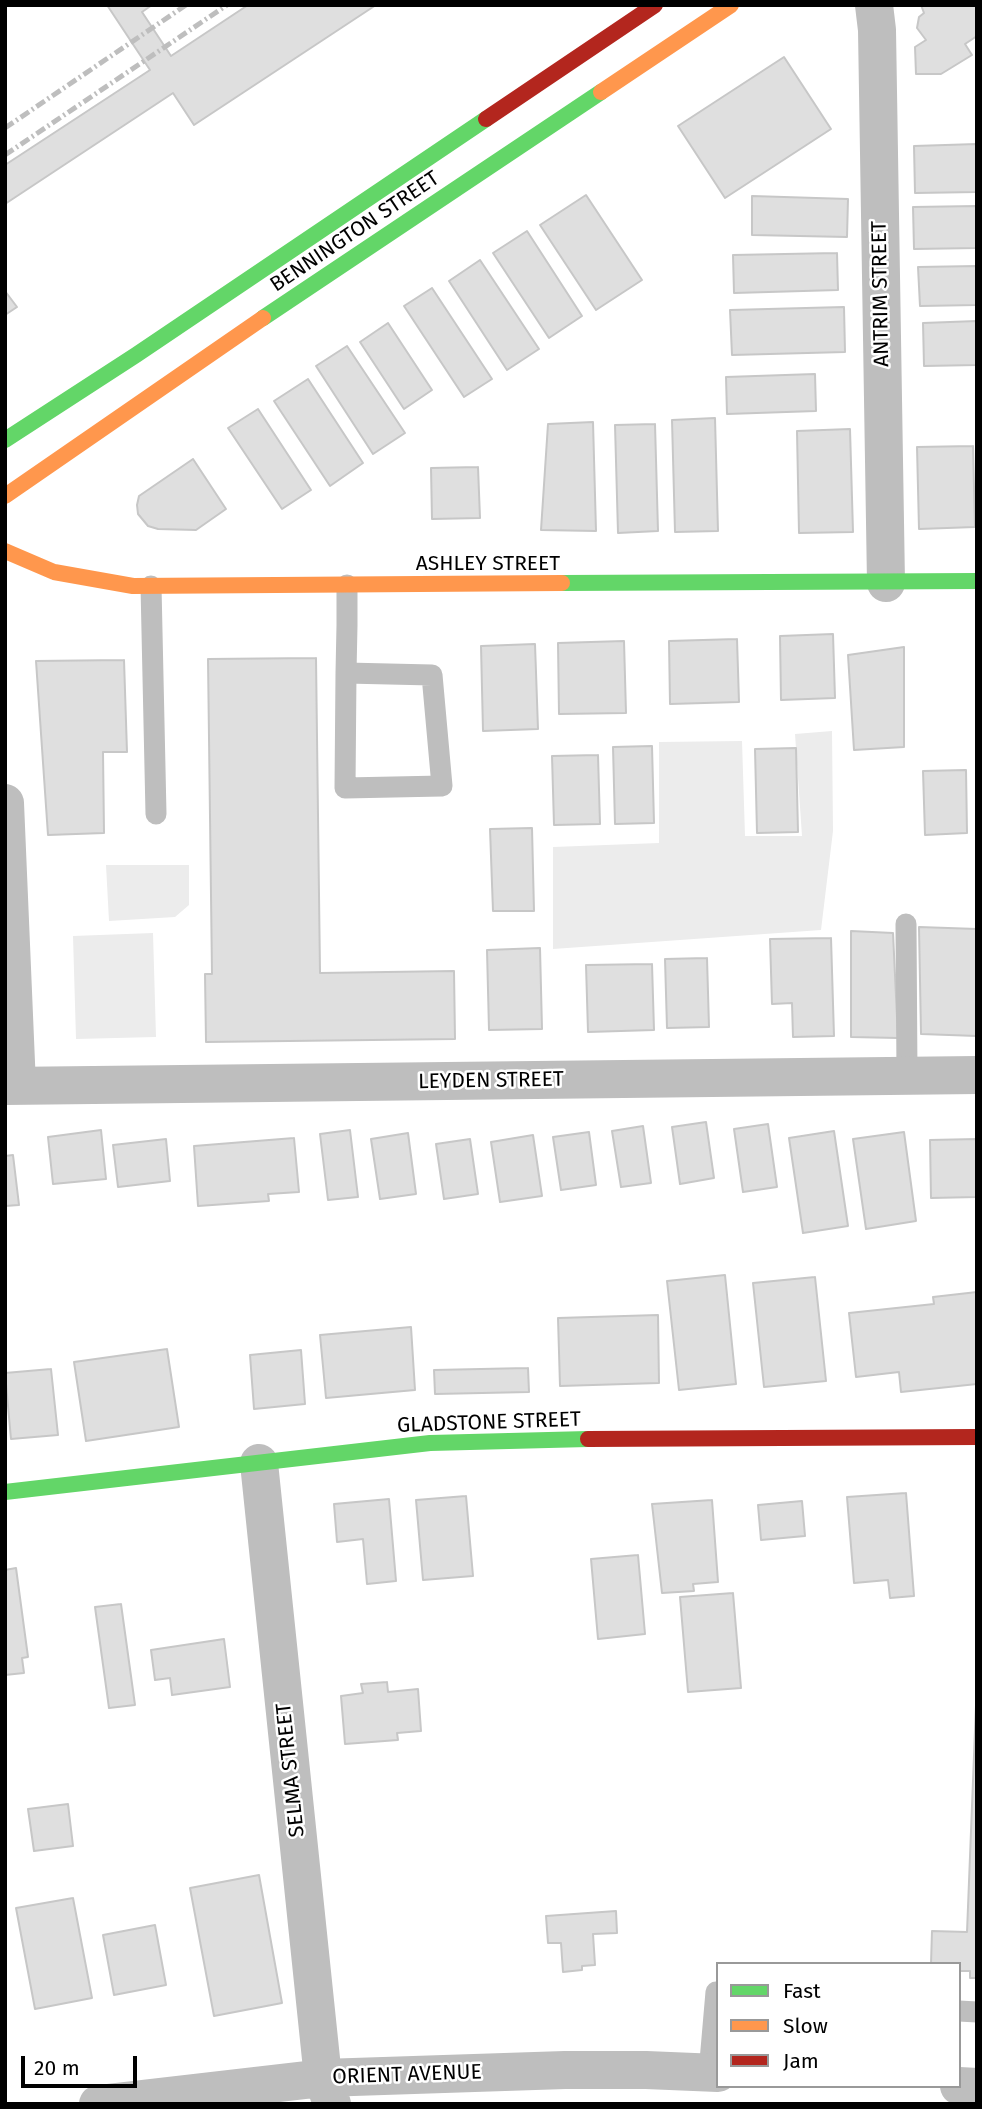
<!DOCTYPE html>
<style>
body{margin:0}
#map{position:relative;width:982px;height:2109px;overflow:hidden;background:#fff;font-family:"Fira Sans",sans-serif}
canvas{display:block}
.frame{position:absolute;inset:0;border:7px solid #000;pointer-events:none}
.legend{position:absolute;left:716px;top:1962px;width:245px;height:126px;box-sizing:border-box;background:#fff;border:2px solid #999;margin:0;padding:9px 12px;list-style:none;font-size:21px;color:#000}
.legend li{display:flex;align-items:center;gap:14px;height:35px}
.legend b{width:35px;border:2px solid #999}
.scale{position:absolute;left:21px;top:2056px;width:116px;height:32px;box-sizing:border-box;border:4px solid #000;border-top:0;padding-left:9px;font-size:21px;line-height:24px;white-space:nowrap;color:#000;-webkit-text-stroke:5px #fff;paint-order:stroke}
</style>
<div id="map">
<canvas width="982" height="2109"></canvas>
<div class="frame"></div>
<ul class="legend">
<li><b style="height:9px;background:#63d668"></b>Fast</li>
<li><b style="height:9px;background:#ff974d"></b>Slow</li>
<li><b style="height:9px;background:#b3261e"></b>Jam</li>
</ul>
<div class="scale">20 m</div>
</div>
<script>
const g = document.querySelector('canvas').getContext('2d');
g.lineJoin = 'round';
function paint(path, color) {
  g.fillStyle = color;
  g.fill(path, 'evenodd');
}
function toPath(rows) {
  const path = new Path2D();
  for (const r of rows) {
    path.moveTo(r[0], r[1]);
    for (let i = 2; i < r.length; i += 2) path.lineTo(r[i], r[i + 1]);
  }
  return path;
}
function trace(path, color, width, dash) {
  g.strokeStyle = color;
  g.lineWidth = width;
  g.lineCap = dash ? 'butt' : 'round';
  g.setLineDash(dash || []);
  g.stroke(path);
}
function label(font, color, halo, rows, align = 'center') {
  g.font = font + ' "Fira Sans",sans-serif';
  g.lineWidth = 5;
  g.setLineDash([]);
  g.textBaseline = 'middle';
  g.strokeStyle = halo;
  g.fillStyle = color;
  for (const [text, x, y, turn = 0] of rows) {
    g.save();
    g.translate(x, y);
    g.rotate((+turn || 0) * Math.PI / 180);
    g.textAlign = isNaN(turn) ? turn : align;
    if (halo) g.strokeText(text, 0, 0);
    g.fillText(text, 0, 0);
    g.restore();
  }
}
paint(toPath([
 [832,731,833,831,821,930,553,949,553,847,659,843,659,742,742,741,745,836,802,836,795,734],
 [106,865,189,865,189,905,175,917,109,921],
 [153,933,156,1037,76,1039,73,936]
]), '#ececec');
const building = toPath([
 [107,5,152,5,142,12,171,56,248,5,376,5,194,125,173,93,5,204,5,165,150,70,107,5],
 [921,5,977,5,977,36,965,44,972,55,941,74,916,74,915,47,926,40,917,28,919,17,924,13,921,5],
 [784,57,831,129,725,198,678,126,784,57],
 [977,144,977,192,915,193,914,146,977,144],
 [586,195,642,280,596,310,540,225,586,195],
 [752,196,848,199,847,237,752,235,752,196],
 [977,206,977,248,914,249,913,207,977,206],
 [527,231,582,316,549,338,493,253,527,231],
 [837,253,838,290,734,293,733,255,837,253],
 [480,260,539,349,507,370,449,281,480,260],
 [977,266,977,305,920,306,918,267,977,266],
 [432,288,492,379,464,397,404,306,432,288],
 [5,291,17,307,5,315,5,291],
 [844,307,845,352,732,355,730,310,844,307],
 [977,321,977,365,924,366,923,323,977,321],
 [388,323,432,390,404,409,360,342,388,323],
 [347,346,405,433,373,454,316,366,347,346],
 [815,374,816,411,727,414,726,377,815,374],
 [308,379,363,463,330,486,274,401,308,379],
 [258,409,311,490,282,509,228,428,258,409],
 [715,418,718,531,675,532,672,420,715,418],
 [593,422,596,531,541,530,548,424,593,422],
 [655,424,658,531,618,533,615,425,655,424],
 [850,429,853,532,799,533,797,431,850,429],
 [973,446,975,527,919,529,917,447,973,446],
 [193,459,226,509,196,530,158,529,148,526,138,514,137,505,139,496,193,459],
 [478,467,480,518,432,519,431,468,478,467],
 [833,634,835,698,781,700,780,636,833,634],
 [737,639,739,702,670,704,669,641,737,639],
 [624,641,626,713,559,714,558,643,624,641],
 [535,644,538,729,483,731,481,646,535,644],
 [904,647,904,747,854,750,848,655,904,647],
 [316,658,320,973,454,971,455,1039,206,1042,205,974,212,974,208,659,316,658],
 [124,660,127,752,103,752,104,833,48,835,36,661,124,660],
 [652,746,654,823,615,824,613,747,652,746],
 [796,748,798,832,757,833,755,749,796,748],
 [598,755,600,824,554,825,552,756,598,755],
 [966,770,967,833,925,835,923,771,966,770],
 [532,828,534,911,493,911,490,829,532,828],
 [919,927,977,929,977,1036,921,1034,919,927],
 [851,931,893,933,898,1038,851,1037,851,931],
 [831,938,834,1036,793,1037,792,1003,772,1004,770,939,831,938],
 [540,948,542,1029,489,1030,487,950,540,948],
 [707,958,709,1027,667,1028,665,959,707,958],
 [652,964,654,1030,588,1032,586,965,652,964],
 [706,1122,714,1178,680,1184,672,1127,706,1122],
 [768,1124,777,1187,743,1192,734,1129,768,1124],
 [643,1126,651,1183,621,1187,612,1131,643,1126],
 [101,1130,106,1179,53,1184,48,1137,101,1130],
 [350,1130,358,1197,328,1200,320,1134,350,1130],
 [834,1131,848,1226,803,1233,789,1138,834,1131],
 [589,1132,596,1185,561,1190,553,1137,589,1132],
 [904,1132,916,1221,866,1229,853,1139,904,1132],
 [408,1133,416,1194,380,1199,371,1139,408,1133],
 [533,1135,542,1196,500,1202,491,1142,533,1135],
 [294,1138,299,1192,268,1194,269,1201,198,1206,194,1146,294,1138],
 [166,1139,170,1181,118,1187,113,1145,166,1139],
 [470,1139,478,1194,444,1199,436,1144,470,1139],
 [977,1139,977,1197,931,1198,930,1140,977,1139],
 [13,1155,19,1205,5,1206,5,1156,13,1155],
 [725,1275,736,1384,679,1390,667,1281,725,1275],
 [815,1277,826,1381,764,1387,753,1283,815,1277],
 [977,1292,977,1384,901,1392,899,1372,856,1377,849,1313,934,1304,933,1297,977,1292],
 [658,1315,659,1383,560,1386,558,1318,658,1315],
 [411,1327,415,1390,326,1398,320,1335,411,1327],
 [167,1349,179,1427,86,1441,74,1362,167,1349],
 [301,1350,305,1404,254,1409,250,1355,301,1350],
 [528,1368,529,1392,435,1394,434,1370,528,1368],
 [51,1369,58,1435,11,1439,5,1373,51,1369],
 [906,1493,914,1596,890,1598,888,1580,854,1583,847,1497,906,1493],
 [466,1496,473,1576,423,1580,416,1500,466,1496],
 [389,1499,396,1581,367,1584,363,1539,337,1542,334,1504,389,1499],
 [712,1500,718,1582,693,1584,694,1591,662,1593,652,1504,712,1500],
 [802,1501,805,1536,761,1540,758,1505,802,1501],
 [638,1555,645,1634,598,1639,591,1559,638,1555],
 [16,1568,28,1657,22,1658,24,1673,5,1675,5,1570,16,1568],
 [733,1593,741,1688,688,1692,680,1597,733,1593],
 [121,1604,135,1705,109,1708,95,1607,121,1604],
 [224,1639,230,1687,172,1695,170,1678,155,1680,151,1650,224,1639],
 [977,1680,977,1978,970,1978,970,1971,959,1971,959,1964,931,1964,932,1931,967,1932,977,1680],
 [387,1682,388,1692,418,1689,421,1731,397,1733,398,1740,345,1744,341,1696,363,1693,361,1684,387,1682],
 [68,1804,73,1846,34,1851,28,1809,68,1804],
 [259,1875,282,2003,214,2016,190,1888,259,1875],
 [73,1898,92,1998,35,2009,16,1908,73,1898],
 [616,1911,617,1933,593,1934,595,1965,582,1966,582,1970,563,1972,561,1943,548,1943,546,1916,616,1911],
 [155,1925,166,1985,114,1995,103,1935,155,1925]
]);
paint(building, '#dfdfdf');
trace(building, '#c7c7c7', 2);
trace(toPath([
 [151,586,156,814],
 [346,673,432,675,442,786,345,788,346,673,347,625,347,585],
 [906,924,907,1076],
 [959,2011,977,2012],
 [709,2073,716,1992,718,1993]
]), '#bebebe', 21);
trace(toPath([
 [874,5,877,30,886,583],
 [5,803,17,1086],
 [5,1086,977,1075],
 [259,1463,323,2078,332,2104],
 [959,2086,977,2087],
 [98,2104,323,2078,565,2070,646,2070,718,2073]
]), '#bebebe', 38);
trace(toPath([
 [263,318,601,92],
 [5,440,136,355,486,119],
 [562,583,977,581],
 [5,1492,430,1443,588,1439]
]), '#63d668', 16);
trace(toPath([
 [601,92,731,5],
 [5,496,263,318],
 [5,551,54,572,133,586,562,583]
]), '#ff974d', 16);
trace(toPath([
 [486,119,655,5],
 [588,1439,977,1437]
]), '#b3261e', 16);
trace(toPath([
 [5,128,186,5],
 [5,155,227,5]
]), '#bebebe', 5, [10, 3.5, 2, 3.5]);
label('21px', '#000', '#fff', [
 ["BENNINGTON STREET",355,232,-34],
 ["ANTRIM STREET",881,294,-91],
 ["ASHLEY STREET",488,564],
 ["LEYDEN STREET",491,1081,-1],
 ["GLADSTONE STREET",489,1423,-2],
 ["SELMA STREET",291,1770,-96],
 ["ORIENT AVENUE",407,2075,-2]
]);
</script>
